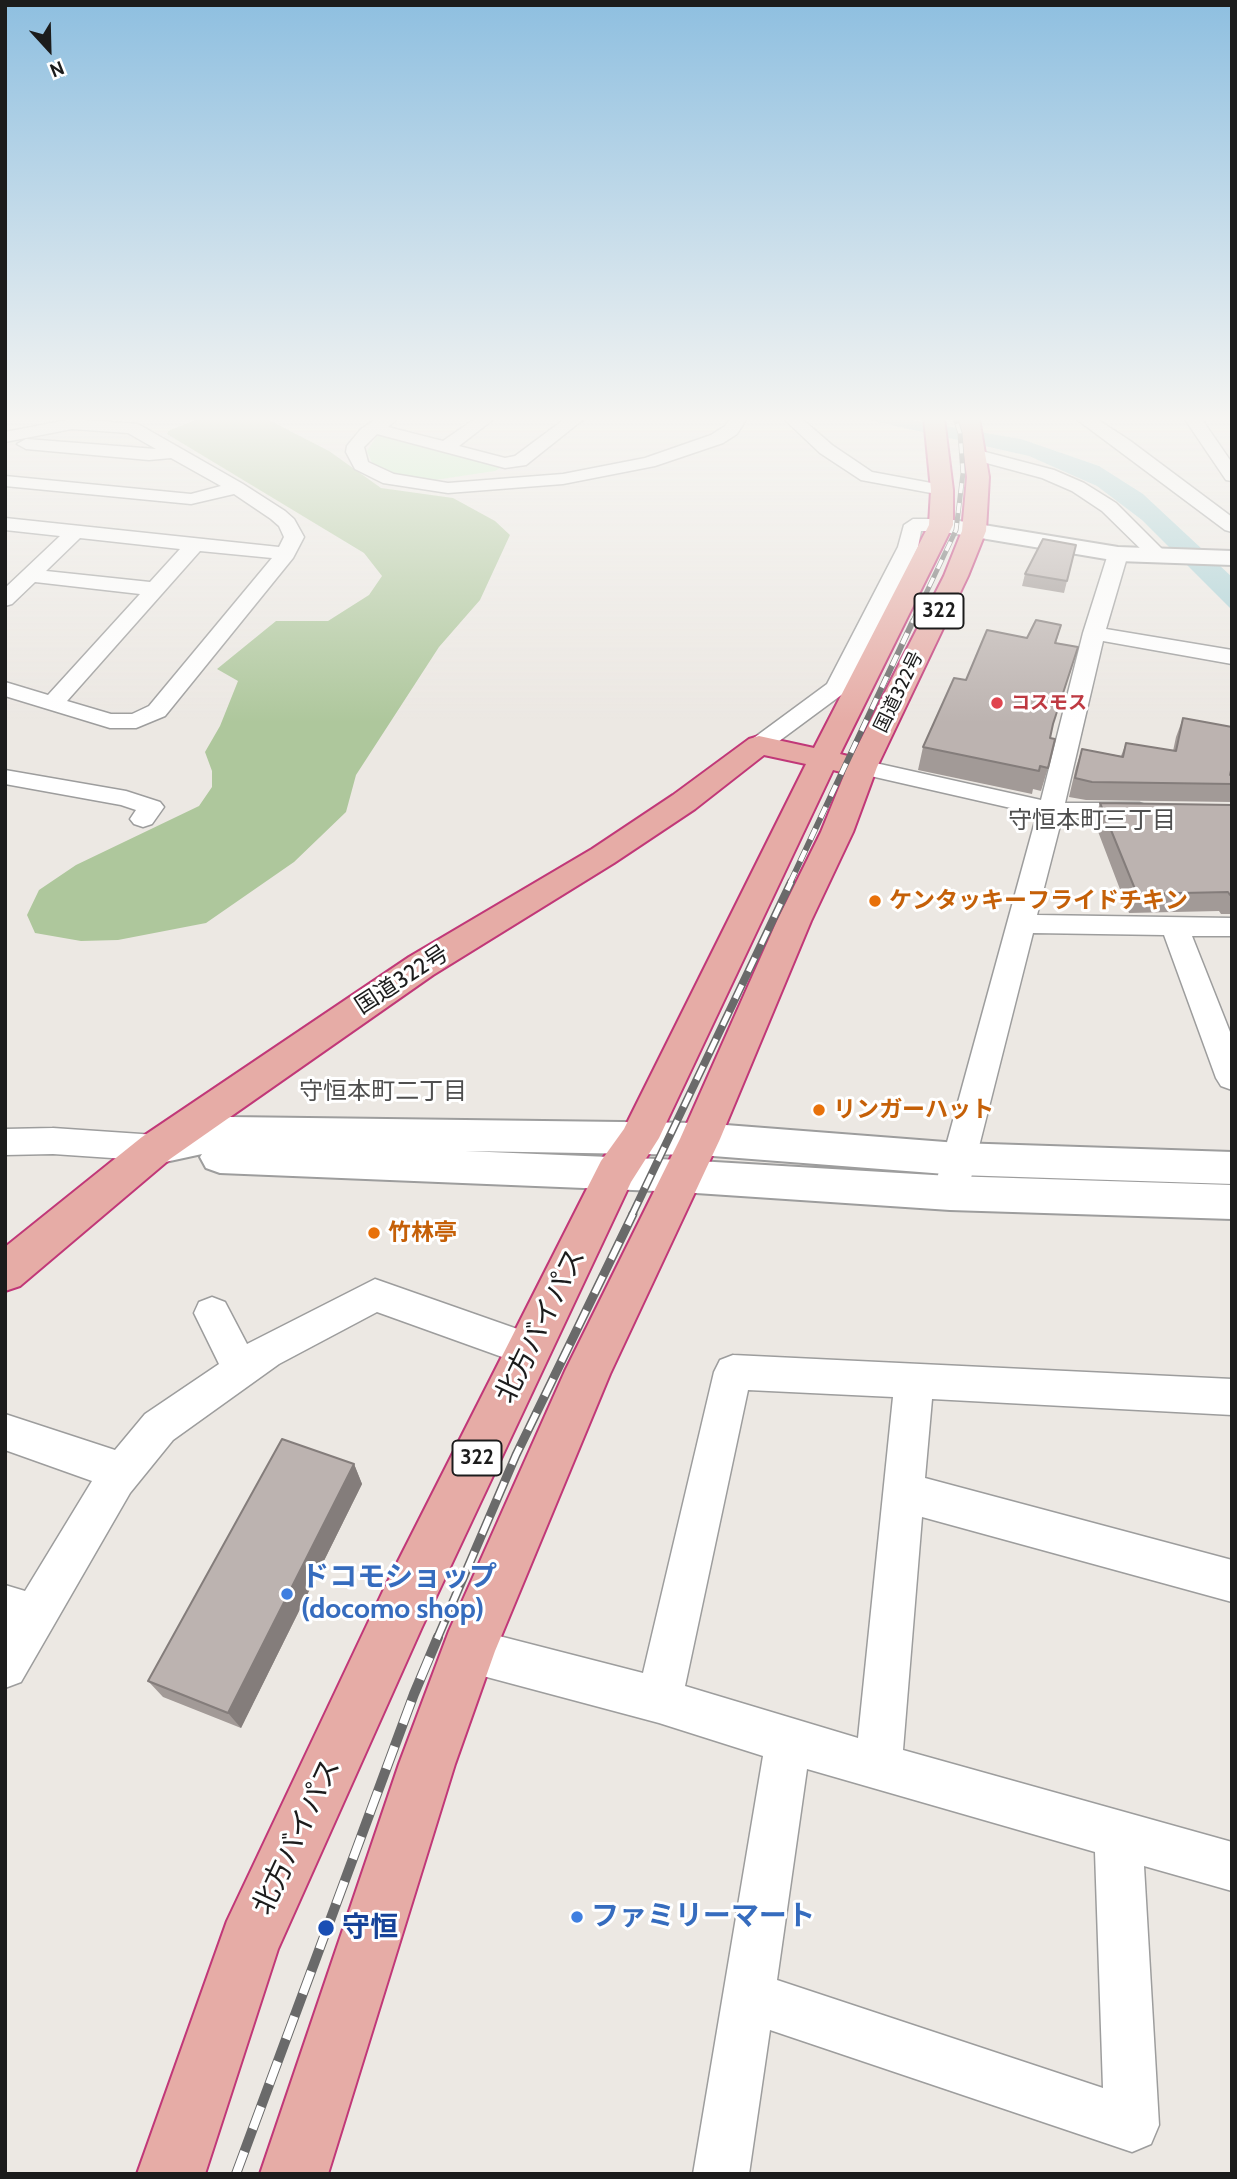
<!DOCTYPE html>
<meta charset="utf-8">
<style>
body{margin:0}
#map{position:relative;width:1237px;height:2179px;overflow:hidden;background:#ece8e3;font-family:Cabin,sans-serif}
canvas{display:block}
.frame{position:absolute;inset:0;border:7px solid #1c1c1c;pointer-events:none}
.north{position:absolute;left:14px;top:14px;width:70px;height:70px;-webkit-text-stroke:5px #fff;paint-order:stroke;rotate:158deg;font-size:19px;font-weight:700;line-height:28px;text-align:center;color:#1c1c1c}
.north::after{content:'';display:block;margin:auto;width:24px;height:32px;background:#1c1c1c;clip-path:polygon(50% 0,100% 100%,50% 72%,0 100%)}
</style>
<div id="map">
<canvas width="1237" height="2179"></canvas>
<div class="frame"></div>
<div class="north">N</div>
</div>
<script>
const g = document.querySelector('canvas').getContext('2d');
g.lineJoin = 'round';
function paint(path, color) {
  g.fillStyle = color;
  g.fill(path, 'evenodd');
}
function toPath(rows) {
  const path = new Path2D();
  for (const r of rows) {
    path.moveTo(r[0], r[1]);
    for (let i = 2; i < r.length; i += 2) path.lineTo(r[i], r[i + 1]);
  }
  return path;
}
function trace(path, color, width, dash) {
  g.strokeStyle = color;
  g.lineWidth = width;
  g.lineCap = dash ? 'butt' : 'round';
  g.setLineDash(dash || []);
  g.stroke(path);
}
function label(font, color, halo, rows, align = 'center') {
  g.font = font + ' Cabin,"Noto Sans JP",sans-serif';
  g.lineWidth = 6;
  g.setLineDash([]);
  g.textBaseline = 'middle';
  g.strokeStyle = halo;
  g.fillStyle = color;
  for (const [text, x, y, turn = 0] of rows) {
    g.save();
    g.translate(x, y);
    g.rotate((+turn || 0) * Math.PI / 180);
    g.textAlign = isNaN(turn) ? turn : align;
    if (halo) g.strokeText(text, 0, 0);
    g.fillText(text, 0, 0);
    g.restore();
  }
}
paint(toPath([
 [265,418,329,451,381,488,453,498,495,521,510,535,480,600,439,647,356,775,346,812,294,862,206,923,118,940,81,941,35,933,27,915,39,890,76,865,199,806,212,787,212,771,205,752,220,726,238,681,217,669,276,621,328,621,369,595,382,576,364,553,167,434,168,431,195,420]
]), '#aec79c');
paint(toPath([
 [379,433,506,465,495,471,435,480,411,479,389,472,372,463,367,451]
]), '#c6f2c4');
paint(toPath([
 [860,418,899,418,1021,439,1099,466,1143,494,1232,577,1232,610,1142,520,1097,486,1029,456]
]), '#a8d0d5');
const minor = toPath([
 [378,418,398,418,388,427,443,441,476,418,495,418,459,446,505,458,515,456,566,418,585,418,526,465,505,468,377,434,364,447,368,462,394,474,448,483,563,474,645,458,711,435,725,426,731,418,747,418,737,434,723,443,655,466,563,484,448,493,383,483,355,469,346,452,347,446,361,429,378,418],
 [783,418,801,418,832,445,872,472,942,485,951,490,942,495,861,480,820,453,783,418],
 [1075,418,1095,418,1129,440,1232,517,1232,532,1225,530,1075,418],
 [1184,418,1201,418,1232,463,1232,481,1226,480,1184,418],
 [72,419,138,424,243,484,285,511,294,519,304,537,293,558,165,716,136,728,110,728,5,696,5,682,48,695,140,594,35,582,12,604,5,606,5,588,60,536,5,530,5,518,279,547,284,537,279,526,271,519,234,494,191,504,5,486,5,476,191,494,221,486,171,458,149,460,26,449,17,444,26,439,156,449,128,433,72,429,5,442,5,432,72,419],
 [80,538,180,549,150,582,46,571,80,538],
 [200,551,272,558,149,706,132,714,111,714,67,701,200,551],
 [974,449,1054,470,1084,483,1116,503,1169,556,1159,562,1152,560,1102,511,1072,491,1042,478,968,458,965,454,968,450,974,449],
 [913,519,941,519,950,525,941,531,921,531,918,547,887,612,844,693,767,750,751,750,747,745,751,740,827,684,898,547,904,525,913,519],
 [1118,548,1128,554,1106,629,1232,650,1232,664,1103,641,1065,803,1139,803,1148,806,1152,811,1148,816,1139,819,1062,818,1037,915,1232,918,1232,936,1192,936,1232,1037,1232,1090,1221,1086,1216,1078,1164,935,1033,933,969,1186,964,1196,952,1200,940,1196,935,1186,1037,814,853,772,850,767,853,762,862,760,1041,800,1083,633,1108,554,1118,548],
 [5,770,126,791,160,802,164,807,152,824,143,827,134,824,130,819,136,810,121,805,5,784,5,770],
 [53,1128,156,1135,168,1139,172,1148,168,1157,156,1161,53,1154,5,1155,5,1129,53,1128],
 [375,1279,543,1338,549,1350,543,1362,530,1367,377,1312,279,1364,173,1440,130,1493,21,1682,5,1688,5,1585,25,1591,92,1481,5,1450,5,1414,115,1450,145,1414,219,1364,194,1313,199,1302,212,1297,225,1302,247,1344,375,1279],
 [733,1355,1232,1379,1232,1415,932,1399,925,1478,1232,1560,1232,1602,922,1517,903,1750,1232,1842,1232,1891,1144,1866,1159,2125,1151,2144,1132,2152,770,2030,749,2174,693,2174,763,1756,659,1723,468,1672,452,1666,446,1650,452,1634,468,1628,643,1673,714,1372,720,1360,733,1355],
 [748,1390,893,1397,858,1738,685,1686,748,1390],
 [807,1769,1095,1852,1103,2088,777,1980,807,1769]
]);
const tertiary = toPath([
 [941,518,1118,547,1232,551,1232,565,1118,561,933,530,929,525,933,520,941,518],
 [230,1117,700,1123,958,1143,1232,1152,1232,1184,958,1175,700,1155,465,1151,681,1160,950,1176,1232,1185,1232,1219,950,1210,681,1192,220,1173,206,1168,200,1157,202,1154,156,1164,142,1159,136,1148,142,1137,230,1117]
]);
const trunk = toPath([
 [924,418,944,418,953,490,953,525,840,754,852,757,944,576,962,531,967,477,959,418,979,418,989,477,986,531,968,576,877,767,853,832,811,921,720,1139,610,1374,495,1651,455,1764,328,2174,260,2174,399,1764,449,1631,565,1371,680,1139,777,921,821,832,845,773,833,770,659,1138,631,1182,422,1627,278,1949,205,2174,137,2174,227,1921,384,1589,601,1161,624,1129,806,764,764,755,695,809,614,863,433,975,170,1159,20,1286,5,1291,5,1247,142,1137,409,957,592,849,673,795,749,739,759,736,814,748,929,525,931,490,924,418]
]);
trace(minor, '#9d9d9d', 3);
trace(tertiary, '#9d9d9d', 4);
trace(trunk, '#c13878', 4);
paint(minor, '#fff');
paint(tertiary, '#fff');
paint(trunk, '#e6aca6');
const railFar4 = toPath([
 [912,623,956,530,963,473,960,433,955,418]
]);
const railFar3 = toPath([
 [790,883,913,621]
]);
const railFar2 = toPath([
 [632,1215,791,882]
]);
const railFar1 = toPath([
 [437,1639,516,1455,633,1214]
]);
const rail = toPath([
 [236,2174,414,1694,438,1637]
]);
trace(railFar4, '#6a6a6a', 5);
trace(railFar3, '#6a6a6a', 6);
trace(railFar2, '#6a6a6a', 8);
trace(railFar1, '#6a6a6a', 9);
trace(rail, '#6a6a6a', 10);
trace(railFar4, '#fff', 3.5, [10]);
trace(railFar3, '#fff', 4.5, [12]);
trace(railFar2, '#fff', 5, [15]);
trace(railFar1, '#fff', 6, [19]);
trace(rail, '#fff', 8, [24]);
paint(toPath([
 [1025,574,1067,581,1064,593,1022,586],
 [1061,625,1056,643,1071,670,1051,729,1050,738,1048,768,1041,791,1033,789,1032,794,918,770,923,747,1027,638],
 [1183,718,1230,775,1232,775,1232,802,1086,800,1069,797,1076,767,1082,749,1121,756,1126,743,1173,751,1176,737],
 [1100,803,1232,805,1232,914,1221,914,1219,911,1129,913,1094,821],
 [354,1464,362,1484,241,1728,163,1697,148,1681]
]), '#a29a97');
paint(toPath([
 [354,1464,362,1484,241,1728,228,1713]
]), '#847d7b');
const building = toPath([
 [1043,539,1076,545,1067,581,1025,574,1043,539],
 [1036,620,1061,625,1055,643,1078,647,1053,724,1050,738,1055,739,1048,768,1040,766,1039,771,923,747,954,678,966,680,987,630,1027,638,1036,620],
 [1183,718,1232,727,1232,766,1230,775,1232,775,1232,784,1092,782,1075,778,1082,749,1123,757,1126,743,1176,751,1183,718],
 [1100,803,1232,805,1232,895,1230,895,1228,892,1137,894,1100,803],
 [282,1439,354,1464,228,1713,148,1681,282,1439]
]);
paint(building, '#bcb3b0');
trace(building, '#847d7b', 2);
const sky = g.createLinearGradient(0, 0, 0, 723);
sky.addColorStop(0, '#8ebfe0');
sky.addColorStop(0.58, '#f6f5f2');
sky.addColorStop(1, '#f6f5f200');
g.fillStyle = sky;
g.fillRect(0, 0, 1237, 723);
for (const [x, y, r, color] of [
 [997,703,7,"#e0444e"],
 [875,901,7,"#e8710a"],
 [819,1110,7,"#e8710a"],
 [374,1233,7,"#e8710a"],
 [287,1594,7,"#3f7fe0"],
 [577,1917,7,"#3f7fe0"],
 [326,1928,9,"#1a4fb4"]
]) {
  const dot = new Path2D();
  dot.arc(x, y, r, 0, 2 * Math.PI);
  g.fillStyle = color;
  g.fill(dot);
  trace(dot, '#fff', 2.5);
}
label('19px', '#1c1c1c', '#fff', [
 ["国道322号",899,692,-64]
]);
label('bold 19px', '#be3a42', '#fff', [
 ["コスモス",1011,703]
], 'left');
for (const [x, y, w] of [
 [939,611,49],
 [477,1458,49]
]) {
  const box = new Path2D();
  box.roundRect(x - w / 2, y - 17.5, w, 35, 5);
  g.fillStyle = '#fff';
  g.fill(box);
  trace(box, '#1c1c1c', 2);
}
label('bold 21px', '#1c1c1c', null, [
 ["322",939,611],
 ["322",477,1458]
]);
label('bold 23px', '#c56008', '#fff', [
 ["ケンタッキーフライドチキン",889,901],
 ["リンガーハット",833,1110],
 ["竹林亭",388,1233]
], 'left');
label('23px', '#1c1c1c', '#fff', [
 ["国道322号",402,980,-33]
]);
label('24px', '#4f4f4f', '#fff', [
 ["守恒本町三丁目",1092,821],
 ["守恒本町二丁目",383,1092]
]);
label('28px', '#1c1c1c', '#fff', [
 ["北方バイパス",541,1326,-64],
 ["北方バイパス",297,1837,-65]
]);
label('bold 28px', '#366cbe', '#fff', [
 ["ドコモショップ",301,1578],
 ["(docomo shop)",301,1610],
 ["ファミリーマート",591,1917]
], 'left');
label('bold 28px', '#164399', '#fff', [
 ["守恒",342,1928]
], 'left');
</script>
